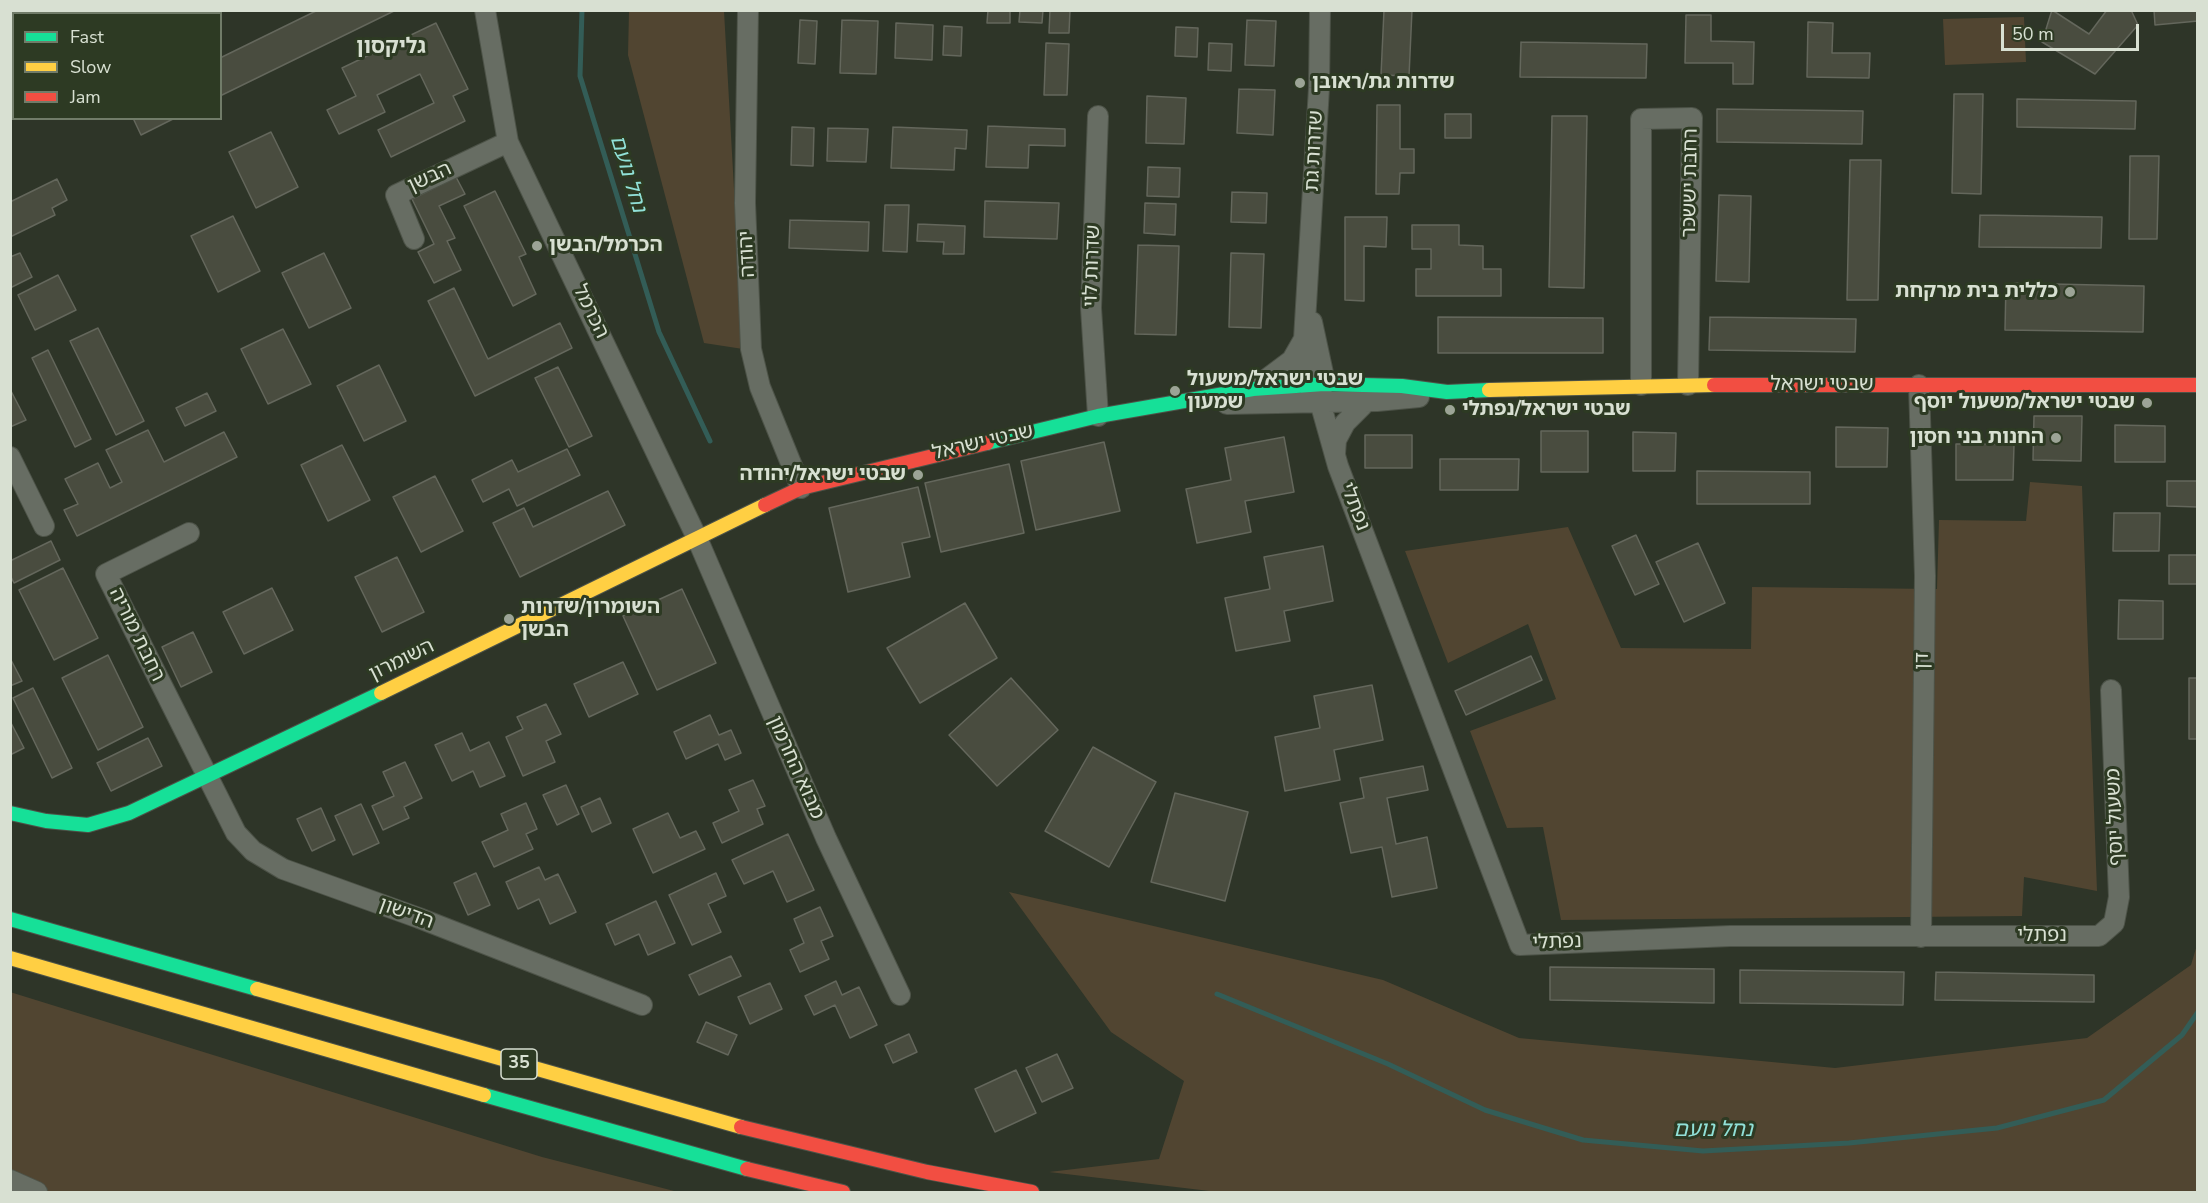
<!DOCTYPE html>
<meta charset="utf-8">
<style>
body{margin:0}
#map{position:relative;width:2208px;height:1203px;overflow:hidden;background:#2e3528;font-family:"Nunito Sans",sans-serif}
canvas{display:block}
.frame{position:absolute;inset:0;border:12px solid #d8e0d2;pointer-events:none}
.legend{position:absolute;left:12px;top:12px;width:210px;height:108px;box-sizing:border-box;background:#2d3a23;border:2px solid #717c69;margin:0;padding:8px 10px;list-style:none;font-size:18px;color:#d8e0d2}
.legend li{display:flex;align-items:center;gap:12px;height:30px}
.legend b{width:30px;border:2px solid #717c69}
.scale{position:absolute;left:2001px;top:24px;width:138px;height:27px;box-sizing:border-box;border:3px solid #d8e0d2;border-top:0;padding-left:8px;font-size:18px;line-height:21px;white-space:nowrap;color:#d8e0d2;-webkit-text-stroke:4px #2d3a23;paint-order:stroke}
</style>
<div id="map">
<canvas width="2208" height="1203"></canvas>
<div class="frame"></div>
<ul class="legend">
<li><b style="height:8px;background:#16e098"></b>Fast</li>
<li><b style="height:8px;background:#ffcf43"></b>Slow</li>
<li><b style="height:8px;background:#f24e42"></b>Jam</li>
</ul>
<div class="scale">50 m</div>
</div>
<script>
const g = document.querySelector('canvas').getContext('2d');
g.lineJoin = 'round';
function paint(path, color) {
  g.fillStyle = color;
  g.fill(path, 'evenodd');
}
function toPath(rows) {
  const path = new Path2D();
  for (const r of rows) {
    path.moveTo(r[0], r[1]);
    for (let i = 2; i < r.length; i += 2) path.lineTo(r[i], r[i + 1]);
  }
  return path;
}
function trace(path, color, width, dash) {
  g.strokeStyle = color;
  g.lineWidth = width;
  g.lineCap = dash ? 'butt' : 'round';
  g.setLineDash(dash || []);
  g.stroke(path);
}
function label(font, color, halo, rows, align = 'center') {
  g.font = font + ' "Nunito Sans","Noto Sans Hebrew",sans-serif';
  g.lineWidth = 6;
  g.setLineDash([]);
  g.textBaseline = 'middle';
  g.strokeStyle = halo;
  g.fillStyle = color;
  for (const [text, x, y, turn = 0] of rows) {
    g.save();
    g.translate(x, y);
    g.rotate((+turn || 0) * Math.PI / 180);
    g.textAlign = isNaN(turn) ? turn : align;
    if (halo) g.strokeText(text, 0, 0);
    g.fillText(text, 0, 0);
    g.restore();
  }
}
paint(toPath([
 [629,11,724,11,743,349,704,343,628,55],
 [2024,17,2026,62,1945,65,1943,19],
 [2030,482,2082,486,2097,891,2024,877,2022,916,1561,920,1543,827,1507,828,1470,731,1556,699,1528,624,1448,663,1405,551,1568,527,1621,648,1751,649,1752,587,1937,589,1939,520,2026,521],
 [1009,892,1383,980,1519,1038,1835,1068,2087,1038,2191,965,2197,945,2197,1192,1218,1192,1049,1172,1159,1159,1184,1081,1111,1032],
 [10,992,542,1157,678,1192,11,1192]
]), '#514531');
trace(toPath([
 [582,10,580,76,659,332,710,441],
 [1217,994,1388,1064,1485,1110,1583,1140,1703,1151,1849,1143,1997,1128,2104,1100,2182,1035,2198,1012]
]), '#335d57', 5);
const building = toPath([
 [68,10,128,10,129,14,69,14,68,10],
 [318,10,396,10,220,96,220,58,318,10],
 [988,10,1010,10,1010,23,987,23,988,10],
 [1020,10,1043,10,1042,23,1019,22,1020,10],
 [1050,10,1070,10,1069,33,1049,33,1050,10],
 [1384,10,1412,10,1409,76,1381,75,1384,10],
 [2052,10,2089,34,2107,10,2131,10,2138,25,2095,74,2042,42,2052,10],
 [2154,10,2198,10,2198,21,2155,25,2154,10],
 [1686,15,1711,15,1711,41,1754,42,1753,84,1733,84,1733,63,1685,63,1686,15],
 [800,20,817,21,815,64,798,63,800,20],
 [842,20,878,21,876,74,840,73,842,20],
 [1247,20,1276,21,1274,66,1245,65,1247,20],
 [1808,22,1833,23,1832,53,1870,53,1869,78,1807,77,1808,22],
 [436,23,468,89,453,96,465,121,391,157,378,130,434,103,420,74,377,95,385,112,339,134,327,110,356,96,342,68,436,23],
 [896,23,933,25,932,60,895,58,896,23],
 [944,26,962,27,961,56,943,55,944,26],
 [1176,27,1198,28,1197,57,1175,56,1176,27],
 [1521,42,1647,44,1646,78,1520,77,1521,42],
 [1046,43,1069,44,1067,95,1044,95,1046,43],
 [1209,43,1232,44,1231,71,1208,70,1209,43],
 [1239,89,1275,90,1273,135,1237,133,1239,89],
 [1954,94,1983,94,1981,194,1952,193,1954,94],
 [1147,96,1186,98,1184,144,1146,143,1147,96],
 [2017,99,2136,101,2135,129,2017,127,2017,99],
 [1377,105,1400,105,1400,149,1414,149,1414,173,1400,173,1399,194,1376,194,1377,105],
 [1717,109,1863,111,1862,144,1717,142,1717,109],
 [1445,114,1471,114,1471,138,1445,138,1445,114],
 [1552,116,1587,116,1584,288,1549,287,1552,116],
 [133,118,175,118,141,135,133,118],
 [988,126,1065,129,1065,146,1029,145,1028,168,986,167,988,126],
 [792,127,814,128,813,166,791,165,792,127],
 [893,127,967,130,966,149,955,148,954,170,891,168,893,127],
 [828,128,868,129,866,162,827,161,828,128],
 [271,132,298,187,256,208,229,152,271,132],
 [2130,156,2159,156,2157,239,2129,239,2130,156],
 [1850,160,1881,160,1878,300,1847,300,1850,160],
 [1148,167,1180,168,1179,197,1147,196,1148,167],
 [456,177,465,194,439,206,455,238,447,241,461,270,434,283,418,252,434,244,412,199,456,177],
 [57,179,67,200,52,208,55,215,10,237,10,202,57,179],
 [495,191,526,254,519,257,536,294,513,306,464,206,495,191],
 [1232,192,1267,193,1266,223,1231,222,1232,192],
 [1719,195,1751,196,1749,282,1716,281,1719,195],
 [985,201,1059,203,1057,239,984,237,985,201],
 [1145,203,1176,204,1175,235,1144,233,1145,203],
 [885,205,909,205,907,252,883,251,885,205],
 [1980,215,2102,217,2101,248,1979,247,1980,215],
 [233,216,260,271,218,292,191,236,233,216],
 [1345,217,1387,217,1386,247,1364,246,1364,301,1345,300,1345,217],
 [790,220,869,222,868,251,789,248,790,220],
 [918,224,965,226,964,254,943,254,944,242,917,241,918,224],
 [1412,225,1459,225,1459,245,1483,246,1483,269,1501,269,1501,296,1416,296,1416,269,1431,269,1431,249,1412,249,1412,225],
 [1138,245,1179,246,1176,335,1135,334,1138,245],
 [20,253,32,277,10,288,10,257,20,253],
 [324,253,351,308,309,328,282,273,324,253],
 [1231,253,1264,254,1261,328,1229,327,1231,253],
 [58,275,76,310,35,330,18,295,58,275],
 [2006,283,2144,286,2143,332,2005,330,2006,283],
 [454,288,488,359,560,323,572,348,475,396,428,301,454,288],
 [1438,317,1603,318,1603,353,1438,353,1438,317],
 [1710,317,1856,319,1855,352,1709,350,1710,317],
 [98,328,144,421,116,435,70,341,98,328],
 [283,329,311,384,268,404,241,349,283,329],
 [48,350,91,439,75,447,32,358,48,350],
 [379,365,406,421,364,441,337,386,379,365],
 [558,367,592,436,569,447,535,378,558,367],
 [10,389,26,420,10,427,10,389],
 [207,393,216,411,185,426,176,408,207,393],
 [2034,416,2082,416,2081,461,2033,460,2034,416],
 [2115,425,2165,426,2165,462,2115,462,2115,425],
 [1836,427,1888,428,1887,467,1836,467,1836,427],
 [148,430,164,462,224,432,237,457,77,536,64,510,78,504,65,479,98,463,110,488,122,482,106,450,148,430],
 [1541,431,1588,431,1588,472,1541,472,1541,431],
 [1633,432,1676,433,1675,471,1633,471,1633,432],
 [1365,435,1412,435,1412,468,1365,468,1365,435],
 [1284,437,1294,492,1245,501,1251,532,1197,543,1186,489,1231,480,1225,448,1284,437],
 [1104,442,1120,511,1036,530,1021,461,1104,442],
 [1956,444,2014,444,2013,480,1956,480,1956,444],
 [342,445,370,500,328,521,301,465,342,445],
 [567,449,580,475,517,506,509,489,483,502,472,480,512,460,518,472,567,449],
 [1440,459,1519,459,1518,490,1440,490,1440,459],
 [1009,464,1024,533,941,552,925,483,1009,464],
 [1697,471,1810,472,1810,504,1697,504,1697,471],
 [435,476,463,531,421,552,393,497,435,476],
 [2167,481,2198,481,2198,507,2167,506,2167,481],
 [918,487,930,537,902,543,910,577,848,592,829,508,918,487],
 [608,491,625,525,520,577,493,523,524,508,533,527,608,491],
 [2114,513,2160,513,2159,551,2113,551,2114,513],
 [1636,535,1659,584,1635,595,1612,546,1636,535],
 [51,541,60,560,14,583,10,575,10,561,51,541],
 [1698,543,1725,603,1684,622,1656,562,1698,543],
 [1323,546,1333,601,1284,611,1290,641,1236,651,1225,598,1270,589,1264,557,1323,546],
 [2169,555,2198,555,2198,584,2169,584,2169,555],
 [397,557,424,612,382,632,355,577,397,557],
 [63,568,98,638,54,660,19,590,63,568],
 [272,588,293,630,244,654,223,612,272,588],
 [682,589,716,663,657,690,623,616,682,589],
 [2119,600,2163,601,2163,639,2118,639,2119,600],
 [965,603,997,658,920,703,887,648,965,603],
 [193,632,212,672,181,687,162,647,193,632],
 [108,655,143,727,98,750,62,678,108,655],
 [1531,656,1542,680,1466,715,1455,691,1531,656],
 [10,658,22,681,10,686,10,658],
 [623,662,638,694,589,717,574,684,623,662],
 [1011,678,1058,730,997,786,949,735,1011,678],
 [2189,678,2198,678,2198,739,2189,739,2189,678],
 [1372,685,1383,740,1334,750,1340,780,1285,791,1275,737,1320,728,1314,696,1372,685],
 [33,688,72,768,52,778,13,698,33,688],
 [546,704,561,734,546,741,555,762,523,776,506,737,523,729,517,717,546,704],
 [710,715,719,735,731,730,741,753,725,760,718,744,686,759,674,732,710,715],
 [10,721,24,748,10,755,10,721],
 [462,733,470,751,489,742,505,776,480,787,473,771,452,781,435,745,462,733],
 [148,738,162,766,111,791,97,763,148,738],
 [1093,747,1156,782,1109,867,1045,831,1093,747],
 [405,762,422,798,404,807,409,818,383,830,372,806,394,796,383,772,405,762],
 [1423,766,1428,790,1387,798,1396,844,1427,837,1437,888,1392,897,1382,847,1351,853,1340,803,1364,798,1360,778,1423,766],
 [753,780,765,806,757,809,763,824,722,843,713,823,739,811,729,790,753,780],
 [566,785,579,814,557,825,543,795,566,785],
 [1175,793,1248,812,1225,901,1151,882,1175,793],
 [600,798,611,823,592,832,581,807,600,798],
 [526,803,537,829,526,834,533,849,494,867,482,842,508,830,501,814,526,803],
 [361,804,379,843,353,855,335,816,361,804],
 [321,808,335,840,312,851,297,819,321,808],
 [668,813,680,838,696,831,705,849,653,873,633,829,668,813],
 [788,834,814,890,787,902,773,871,744,884,732,860,788,834],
 [539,867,545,880,558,874,576,912,550,924,539,899,518,909,506,882,539,867],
 [476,873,490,905,468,915,454,883,476,873],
 [716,873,726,896,708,904,721,932,692,945,669,895,716,873],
 [656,901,675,943,648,955,639,934,615,945,606,924,656,901],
 [820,907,833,936,821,941,829,959,800,972,790,950,804,943,794,919,820,907],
 [731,956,741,976,699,995,689,975,731,956],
 [1550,967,1714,969,1714,1003,1550,1000,1550,967],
 [1740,970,1904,972,1903,1005,1740,1003,1740,970],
 [1936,972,2094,975,2094,1002,1935,1000,1936,972],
 [836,981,842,995,859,987,877,1025,850,1038,835,1005,814,1015,805,996,836,981],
 [770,983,782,1009,750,1024,738,997,770,983],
 [706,1022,737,1035,728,1055,697,1042,706,1022],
 [909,1034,917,1052,893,1063,885,1045,909,1034],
 [1057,1054,1073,1088,1042,1102,1026,1068,1057,1054],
 [1016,1070,1036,1113,995,1132,975,1089,1016,1070]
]);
paint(building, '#494c3f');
trace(building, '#64675c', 1.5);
const street = toPath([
 [485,10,508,142,697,538,826,838,900,995],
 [748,10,745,203,751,349,760,387,801,488],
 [1320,10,1319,88,1304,339,1306,376,1308,385,1320,402,1338,466,1520,945,1730,936,2099,936,2114,923,2119,897,2111,690],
 [414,239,396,195,508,142],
 [1312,322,1323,373,1321,397],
 [1641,385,1641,119,1692,118,1688,385],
 [1919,385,1925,576,1921,937],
 [1256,387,1292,360,1304,339],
 [1227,404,1377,401,1419,397],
 [1098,416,1091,308,1098,116],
 [1335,454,1336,440,1345,423,1366,402],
 [10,457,44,526],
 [189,533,106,574,236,833,253,851,283,869,419,918,642,1005],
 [10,1180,37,1192]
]);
const fast = toPath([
 [987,443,1098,416,1253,389,1324,384,1402,386,1447,392,1489,390],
 [10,813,46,821,88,825,129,813,381,693],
 [10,919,257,989],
 [484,1095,747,1169]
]);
const slow = toPath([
 [1489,390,1714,385],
 [381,693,765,505],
 [10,958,484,1095],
 [257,989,741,1127]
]);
const jam = toPath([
 [1714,385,2198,385],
 [765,505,801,488,987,443],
 [741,1127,927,1172,1032,1192],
 [747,1169,843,1192]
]);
trace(street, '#4d5348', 22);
trace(fast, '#4d5348', 16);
trace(slow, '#4d5348', 16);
trace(jam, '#4d5348', 16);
trace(street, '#676d63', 20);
trace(fast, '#16e098', 14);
trace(slow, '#ffcf43', 14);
trace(jam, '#f24e42', 14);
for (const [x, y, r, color] of [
 [1300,83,6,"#9ca496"],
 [537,246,6,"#9ca496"],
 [2070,292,6,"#9ca496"],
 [1175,391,6,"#9ca496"],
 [2147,403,6,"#9ca496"],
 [1450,410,6,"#9ca496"],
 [2056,438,6,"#9ca496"],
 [918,475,6,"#9ca496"],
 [509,619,6,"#9ca496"]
]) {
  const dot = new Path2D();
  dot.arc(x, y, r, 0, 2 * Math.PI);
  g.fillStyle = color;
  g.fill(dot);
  trace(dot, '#2d3a23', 2);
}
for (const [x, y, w] of [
 [519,1064,36]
]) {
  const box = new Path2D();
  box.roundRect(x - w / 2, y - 15, w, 30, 4.5);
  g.fillStyle = '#2d3a23';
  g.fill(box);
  trace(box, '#d8e0d2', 1.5);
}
label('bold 18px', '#d8e0d2', null, [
 ["35",519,1064]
]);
label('bold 20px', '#d8e0d2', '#2d3a23', [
 ["שדרות גת/ראובן",1312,83],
 ["הכרמל/הבשן",549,246],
 ["כללית בית מרקחת",2058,292,"right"],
 ["שבטי ישראל/משעול",1187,380],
 ["שמעון",1187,403],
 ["שבטי ישראל/משעול יוסף",2135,403,"right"],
 ["שבטי ישראל/נפתלי",1462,410],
 ["החנות בני חסון",2044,438,"right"],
 ["שבטי ישראל/יהודה",906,475,"right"],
 ["השומרון/שדרות",521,608],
 ["הבשן",521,631]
], 'left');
label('20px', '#d8e0d2', '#2d3a23', [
 ["שדרות גת",1315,151,-87],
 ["הבשן",430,178,-25],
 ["רחבת יששכר",1691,183,-89],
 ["יהודה",748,254,-93],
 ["שדרות לוי",1093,266,-88],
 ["הכרמל",590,312,64],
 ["שבטי ישראל",1822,385],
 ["שבטי ישראל",983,443,-13],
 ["נפתלי",1354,507,69],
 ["רחבת מוריה",136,635,64],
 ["השומרון",402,661,-26],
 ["דן",1923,661,-89],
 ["מבוא החרמון",795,768,66],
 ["משעול יוסף",2116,817,-92],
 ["הדישון",406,914,20],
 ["נפתלי",2042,936],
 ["נפתלי",1557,943,-2]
]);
label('bold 21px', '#d8e0d2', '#2d3a23', [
 ["גליקסון",391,48]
]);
label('italic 21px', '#91e1d8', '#2d3a23', [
 ["נחל נועם",627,174,73],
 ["נחל נועם",1713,1131]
]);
</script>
